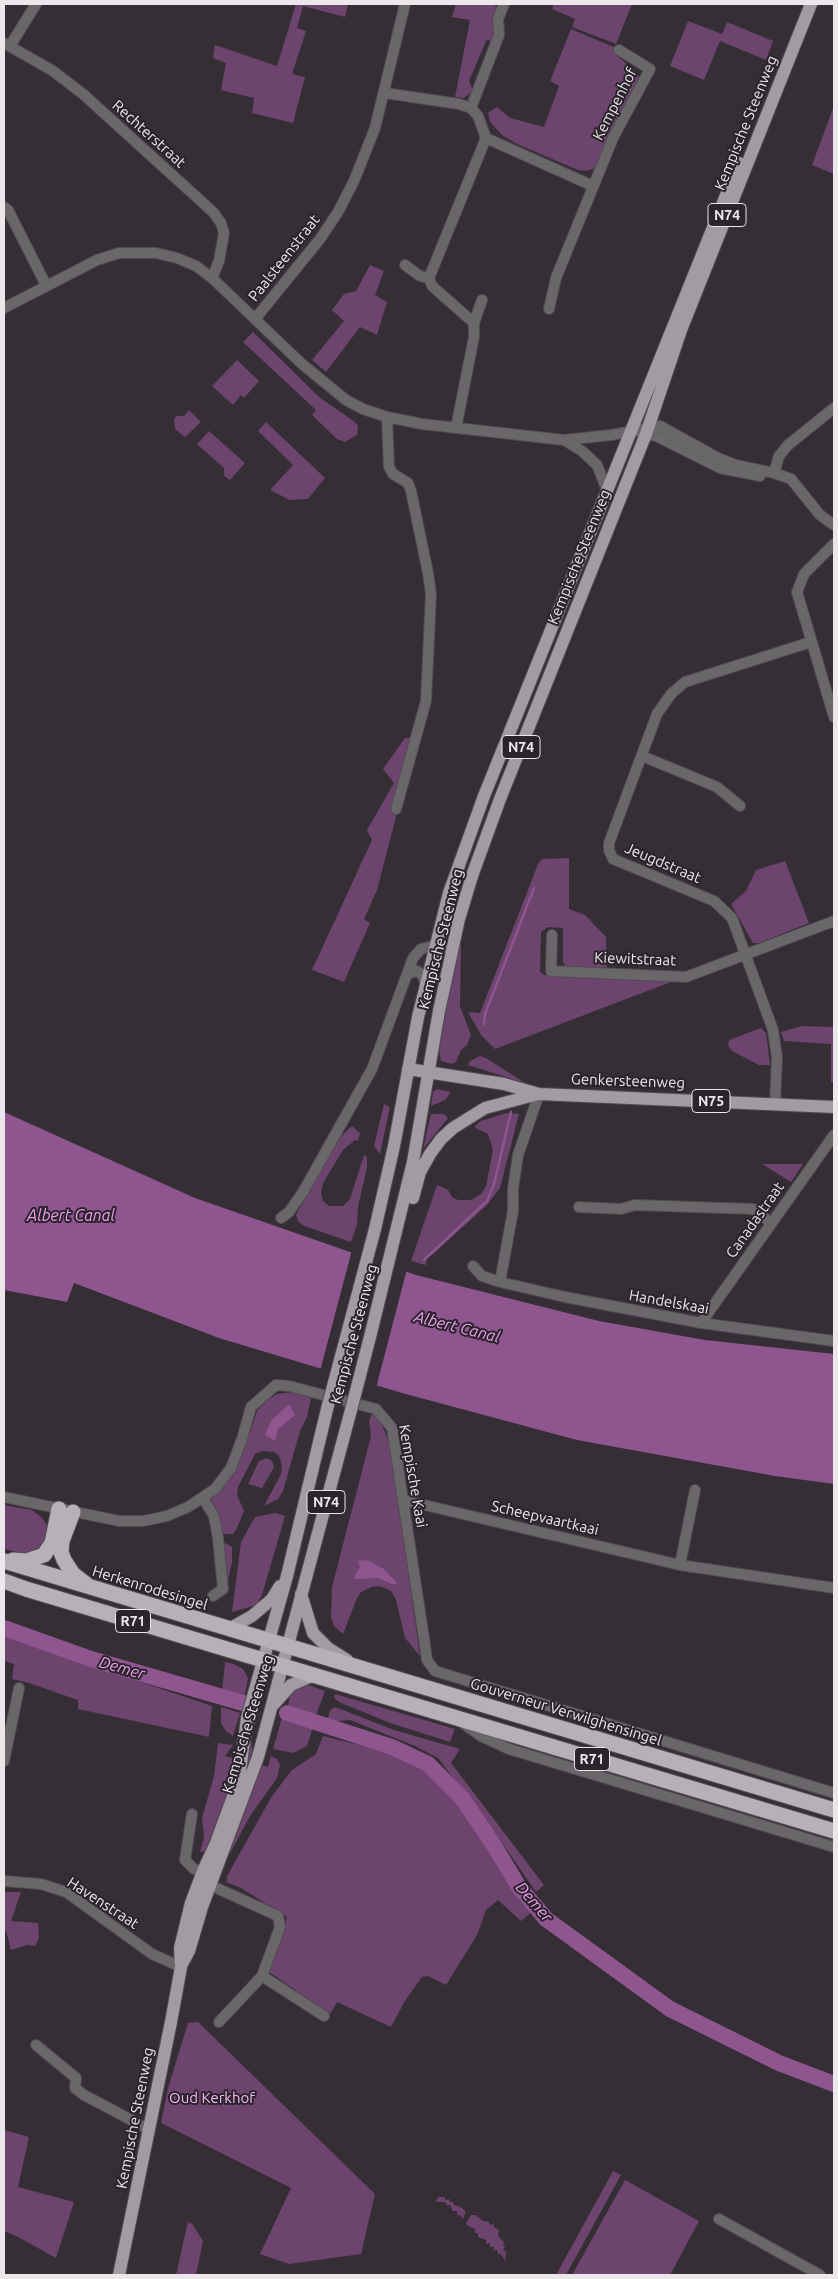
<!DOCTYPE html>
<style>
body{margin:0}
#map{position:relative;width:838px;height:2279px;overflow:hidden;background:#352f35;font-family:Ubuntu,sans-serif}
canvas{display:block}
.frame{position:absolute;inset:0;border:5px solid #ebe7eb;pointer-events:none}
</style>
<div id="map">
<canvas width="838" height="2279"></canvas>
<div class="frame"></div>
</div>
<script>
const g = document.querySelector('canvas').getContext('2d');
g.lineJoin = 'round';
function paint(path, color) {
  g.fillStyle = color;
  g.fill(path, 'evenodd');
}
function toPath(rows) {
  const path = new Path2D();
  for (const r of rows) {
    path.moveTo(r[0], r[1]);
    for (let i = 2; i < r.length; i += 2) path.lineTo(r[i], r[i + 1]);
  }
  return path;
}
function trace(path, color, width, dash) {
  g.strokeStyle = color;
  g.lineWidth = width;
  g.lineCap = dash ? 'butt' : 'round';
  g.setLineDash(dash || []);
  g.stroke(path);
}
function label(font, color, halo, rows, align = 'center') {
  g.font = font + ' Ubuntu,sans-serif';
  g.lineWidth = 4;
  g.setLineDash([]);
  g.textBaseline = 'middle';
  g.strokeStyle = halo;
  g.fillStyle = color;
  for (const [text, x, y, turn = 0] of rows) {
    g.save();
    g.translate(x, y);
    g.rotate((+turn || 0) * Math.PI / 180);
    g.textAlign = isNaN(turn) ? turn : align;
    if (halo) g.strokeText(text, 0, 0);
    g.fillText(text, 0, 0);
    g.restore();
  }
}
paint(toPath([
 [296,4,348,4,345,17,303,6,297,28,306,31,292,74,305,77,293,123,252,113,254,98,221,90,226,63,213,58,215,45,277,66],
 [456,4,495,4,497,12,492,43,487,39,469,81,473,90,464,98,455,97,470,20,452,17],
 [554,4,632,4,616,44,572,27,575,19,552,9],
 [688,21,722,34,727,22,773,41,766,60,720,41,704,80,670,66],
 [571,29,616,48,614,53,637,73,639,78,596,168,586,171,578,170,517,144,502,135,490,122,488,113,497,107,510,118,544,127,559,86,550,81],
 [834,106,834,174,812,165],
 [370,265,384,271,375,295,387,302,377,335,360,327,326,372,312,360,344,321,332,310,344,294,356,291],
 [253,332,319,397,355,422,358,426,357,435,345,442,337,439,312,415,316,410,243,342],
 [237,360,259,381,244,398,241,395,233,405,212,386],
 [189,410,201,422,185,437,175,429,174,419,176,416,184,416],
 [266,422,325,478,308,499,290,500,270,490,293,465,258,431],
 [209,431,245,463,230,480,224,476,224,468,197,444],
 [405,738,410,738,410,744,391,810,397,813,377,890,364,919,370,923,344,982,312,970,372,840,367,830,394,783,383,769],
 [569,858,569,909,585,915,606,937,607,969,567,969,563,962,563,928,548,927,541,932,540,972,544,975,671,982,495,1049,481,1035,468,1012,480,1013,538,864,542,859],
 [785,861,809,923,759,943,753,943,731,904,746,891,756,870],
 [461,945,460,1006,471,1035,467,1045,461,1050,456,1062,452,1064,441,1061,439,1050,458,946],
 [802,1026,834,1027,834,1082,831,1082,831,1044,784,1041,781,1032],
 [761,1028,766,1033,770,1065,759,1065,732,1051,728,1045,729,1040],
 [480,1056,486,1058,525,1083,468,1065,470,1061],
 [437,1089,451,1092,445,1100,431,1106,433,1092],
 [384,1104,390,1107,380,1154,374,1146],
 [506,1113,519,1114,500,1188,487,1205,432,1255,427,1257,426,1265,411,1261,437,1185,448,1190,452,1197,458,1200,471,1200,481,1194,486,1186,493,1150,488,1134,474,1127,481,1121],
 [431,1114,444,1114,448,1118,423,1149],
 [352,1126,360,1133,358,1141,355,1140,343,1150,323,1183,321,1193,323,1201,329,1206,343,1206,350,1199,364,1155,367,1157,367,1168,358,1206,357,1224,351,1242,304,1226,298,1221,296,1215,339,1138],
 [762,1164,803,1164,791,1182],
 [293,1392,311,1398,307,1417,300,1431,283,1491,278,1499,264,1506,281,1474,282,1466,279,1456,274,1452,262,1451,255,1454,238,1487,237,1495,244,1511,236,1530,233,1534,220,1534,216,1509,210,1497,235,1471,245,1448,257,1411,266,1401,277,1394],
 [372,1413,380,1420,390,1445,420,1656,405,1638,396,1600,392,1592,387,1589,379,1586,372,1587,361,1592,357,1598,343,1634,334,1626,331,1617,332,1587,371,1436,369,1421],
 [267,1458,272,1461,274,1467,262,1488,248,1484,259,1461],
 [4,1505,32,1510,41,1517,47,1525,49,1535,40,1550,27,1554,4,1549],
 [275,1513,285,1516,262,1595,256,1605,232,1612,241,1542,255,1517],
 [222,1541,232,1547,232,1562,227,1584],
 [4,1636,212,1706,209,1737,78,1709,78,1700,29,1683,12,1679,14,1664,4,1661],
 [225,1662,234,1664,243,1669,248,1678,244,1699,222,1692],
 [262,1676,268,1678,251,1738,253,1757,245,1773,251,1720],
 [308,1685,325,1691,316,1715,310,1715,288,1706,290,1693,297,1687],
 [335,1694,404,1714,455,1729,450,1742,390,1723,339,1702,334,1698],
 [221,1707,240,1713,233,1736,226,1731,221,1723],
 [335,1707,394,1730,460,1749,451,1763,544,1885,536,1892,496,1834,438,1758,415,1746,350,1720,327,1722,330,1710],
 [283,1714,314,1723,307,1746,293,1753,273,1749],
 [323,1736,399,1755,430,1771,456,1798,533,1911,521,1921,498,1900,486,1910,477,1935,446,1985,428,1976,422,1977,405,2001,391,2027,337,2002,330,2014,269,1972,287,1917,241,1888,226,1882,228,1879,226,1878,272,1796,292,1770,316,1754],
 [218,1743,233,1745,225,1756,240,1760,209,1851,200,1852,204,1837,202,1818,214,1776],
 [271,1756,277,1759,280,1765,277,1778,250,1816,222,1868,261,1765,268,1767],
 [4,1892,21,1892,11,1921,38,1923,39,1938,35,1946,27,1945,11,1950,6,1931,4,1932],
 [198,2022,375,2194,361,2254,289,2264,260,2254,291,2188,161,2123,168,2088,188,2023],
 [4,2130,29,2137,18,2187,74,2202,56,2258,18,2237,4,2231],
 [613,2171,621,2175,566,2275,556,2275],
 [625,2180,699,2221,670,2275,572,2275],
 [438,2197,445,2197,445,2200,449,2199,450,2202,453,2202,454,2205,461,2207,466,2212,463,2219,460,2215,457,2215,457,2211,453,2211,450,2205,446,2205,446,2202,436,2202],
 [471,2215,476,2215,478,2218,480,2217,481,2220,489,2222,490,2225,493,2224,494,2227,499,2230,498,2236,504,2242,503,2245,505,2247,503,2250,506,2252,505,2261,501,2254,498,2254,497,2250,494,2250,494,2247,490,2247,490,2243,486,2244,486,2240,478,2237,478,2233,475,2233,475,2229,468,2226,466,2223],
 [188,2221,190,2224,191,2222,203,2241,196,2275,176,2275]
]), '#6c446d');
paint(toPath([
 [4,1112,195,1198,416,1275,599,1321,705,1340,834,1354,834,1484,775,1476,577,1440,402,1393,219,1338,74,1283,67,1302,4,1290],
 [289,1404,295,1415,278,1429,275,1441,265,1435,271,1421],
 [367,1560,384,1569,397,1583,394,1585,378,1578,355,1579,354,1577,360,1567,358,1561]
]), '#8e558f');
paint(toPath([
 [352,1250,407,1269,376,1388,320,1371]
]), '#352f35');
trace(toPath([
 [484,1024,485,1014,534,888],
 [424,1260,487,1201,494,1184,511,1112]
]), '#8e558f', 2.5);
trace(toPath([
 [4,1628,91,1659,243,1703],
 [287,1713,392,1747,428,1764,462,1798,495,1847,519,1887,546,1919,670,2009,779,2063,834,2084]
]), '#8e558f', 16);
const minor = toPath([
 [4,43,53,71,83,94,213,212,221,223,224,233,219,261,212,278],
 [10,46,36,4],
 [385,93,459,104,471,108,478,116,486,138,429,278,432,286,474,323,474,337,456,428],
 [471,108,499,35,498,19,504,4],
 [486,138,593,186],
 [4,207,8,210,46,285],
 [405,265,420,276,429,278],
 [4,308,97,260,119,253,156,253,177,258,196,266,212,278,302,364,346,400,363,409,387,417,422,424,564,440,611,435,660,426,718,458,736,465,774,473,791,479,820,515,834,525],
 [549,309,556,278,613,138,650,69,619,50],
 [255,319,320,239,338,212,354,181,375,128,405,4],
 [474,323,482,300],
 [387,417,389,467,393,474,408,483,411,491,428,573,431,594,426,701,396,809],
 [641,433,656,436,720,468,760,476],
 [564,440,582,451,597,465,607,490],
 [774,473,779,456,788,445,834,408],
 [834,544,804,574,797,592,834,717],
 [642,756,717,787,740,806],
 [552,935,551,971,686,977,834,921],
 [407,974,417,971,422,974,426,985],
 [775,1104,777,1057,773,1030,732,918,714,901,613,859,609,850,609,843,657,714,671,694,685,682,811,642],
 [579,1207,621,1209,635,1205,753,1209,771,1223],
 [281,1218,289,1212,303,1192,372,1069,413,958,421,949,436,945,452,949],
 [473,1266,482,1276,500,1282,565,1297,701,1323,834,1341],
 [500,1282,513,1211,513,1189,518,1155,539,1094],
 [701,1323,834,1135],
 [4,1497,119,1521,143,1521,167,1516,188,1507,215,1489,231,1468,242,1439,251,1407,276,1385,289,1386,376,1409,392,1428,425,1645,427,1660,435,1671,834,1793],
 [203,1498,214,1516,218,1538,223,1589,213,1596],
 [403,1500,680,1565,834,1588],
 [680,1565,695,1490],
 [464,1724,481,1736,509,1749,834,1847],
 [4,1761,19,1688],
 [192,1814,185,1860,194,1869,208,1874],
 [4,1881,41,1884,66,1892,152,1954,181,1967],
 [210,1885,278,1916,280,1927,262,1976,219,2022],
 [262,1976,324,2016],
 [36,2045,76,2078,75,2088,84,2095,150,2130],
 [719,2219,820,2275]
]);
const major = toPath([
 [408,1069,504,1084,539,1094,834,1107],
 [413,1198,420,1172,430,1154,441,1139,453,1128,485,1108,538,1094],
 [375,1229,394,1146,418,1017,449,893,484,796,739,163],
 [370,1337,413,1162,439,1011,459,919,472,876,500,799,646,434,681,330,811,4],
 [301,1594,313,1633,328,1648,347,1660],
 [229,1629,252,1616,272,1599,280,1586],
 [274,1704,291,1685,314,1675],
 [182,1964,189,1951,202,1907,258,1757,351,1410],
 [119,2275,171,2022,181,1967,180,1948,183,1936,191,1903,203,1871,216,1843,239,1780,247,1718,287,1576,328,1405]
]);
const highway = toPath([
 [73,1512,62,1541,61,1552,64,1560,73,1574,86,1584],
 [13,1560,26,1561,44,1555,52,1543,59,1509],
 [4,1561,834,1810],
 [4,1581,26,1589,834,1831]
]);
trace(minor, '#524c52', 12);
trace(major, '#524c52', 14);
trace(highway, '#524c52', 17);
trace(minor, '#6a676a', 10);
trace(major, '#a29ca2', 12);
trace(highway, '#b8b0b8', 15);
const majorBridge = toPath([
 [328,1405,375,1229],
 [351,1410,370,1337]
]);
trace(majorBridge, '#524c52', 14, []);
trace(majorBridge, '#a29ca2', 12);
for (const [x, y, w] of [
 [727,215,38],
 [521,747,38],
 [711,1101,38],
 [326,1502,38],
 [133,1621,35],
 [592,1759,35]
]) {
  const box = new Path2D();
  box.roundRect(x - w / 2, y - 11.5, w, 23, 4);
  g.fillStyle = '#2b252b';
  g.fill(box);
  trace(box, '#ebe7eb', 1);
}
label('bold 14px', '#ebe7eb', null, [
 ["N74",727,215],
 ["N74",521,747],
 ["N75",711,1101],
 ["N74",326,1502],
 ["R71",133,1621],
 ["R71",592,1759]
]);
label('15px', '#ebe7eb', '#2b252b', [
 ["Kempenhof",615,104,-63],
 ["Kempische Steenweg",746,123,-68],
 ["Rechterstraat",149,134,42],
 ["Paalsteenstraat",284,258,-52],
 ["Kempische Steenweg",579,557,-68],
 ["Jeugdstraat",663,863,23],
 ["Kempische Steenweg",441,939,-76],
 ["Kiewitstraat",635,959,2],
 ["Genkersteenweg",628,1081,2],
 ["Canadastraat",755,1220,-55],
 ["Handelskaai",669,1302,10],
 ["Kempische Steenweg",354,1334,-75],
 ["Kempische Kaai",413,1476,80],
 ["Scheepvaartkaai",545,1518,13],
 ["Herkenrodesingel",150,1588,17],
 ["Gouverneur Verwilghensingel",566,1712,17],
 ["Kempische Steenweg",248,1724,-73],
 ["Havenstraat",103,1903,33],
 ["Kempische Steenweg",135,2118,-79]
]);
label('15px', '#f9b8fa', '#2b252b', [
 ["Oud Kerkhof",212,2098]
]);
label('italic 16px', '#ef9ff1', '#2b252b', [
 ["Albert Canal",71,1216],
 ["Albert Canal",457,1327,14],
 ["Demer",122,1668,16],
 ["Demer",534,1902,49]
]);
</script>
